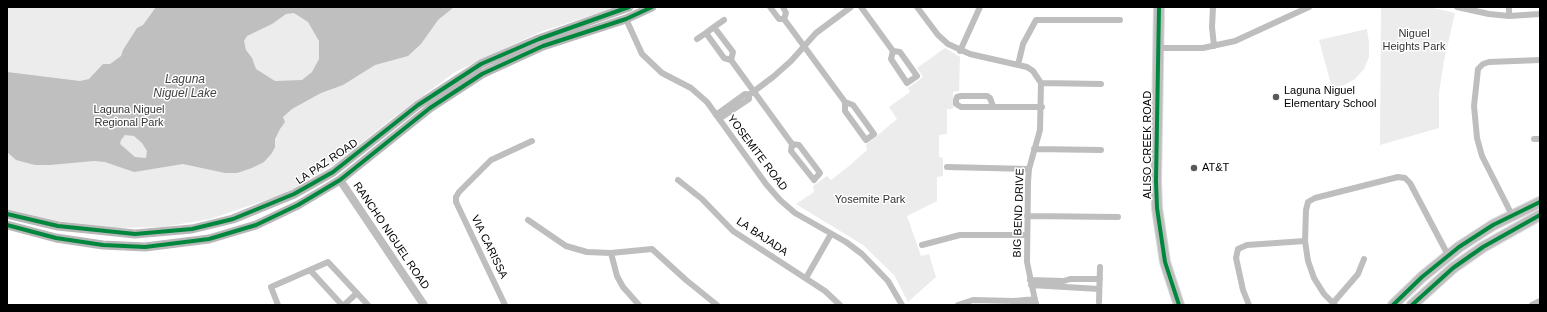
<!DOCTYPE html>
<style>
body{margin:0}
#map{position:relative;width:1547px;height:312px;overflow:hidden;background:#fff;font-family:Arial,sans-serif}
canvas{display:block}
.frame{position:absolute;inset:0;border:8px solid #000;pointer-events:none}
</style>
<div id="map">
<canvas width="1547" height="312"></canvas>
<div class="frame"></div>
</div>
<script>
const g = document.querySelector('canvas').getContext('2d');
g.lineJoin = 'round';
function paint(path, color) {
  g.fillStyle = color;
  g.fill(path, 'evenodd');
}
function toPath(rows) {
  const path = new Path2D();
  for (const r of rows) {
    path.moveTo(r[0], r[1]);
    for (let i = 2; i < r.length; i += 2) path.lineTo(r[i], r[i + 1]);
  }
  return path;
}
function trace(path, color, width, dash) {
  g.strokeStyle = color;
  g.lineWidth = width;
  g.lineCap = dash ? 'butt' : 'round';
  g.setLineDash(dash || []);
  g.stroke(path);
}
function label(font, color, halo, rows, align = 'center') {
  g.font = font + ' Arial,sans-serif';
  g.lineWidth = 3;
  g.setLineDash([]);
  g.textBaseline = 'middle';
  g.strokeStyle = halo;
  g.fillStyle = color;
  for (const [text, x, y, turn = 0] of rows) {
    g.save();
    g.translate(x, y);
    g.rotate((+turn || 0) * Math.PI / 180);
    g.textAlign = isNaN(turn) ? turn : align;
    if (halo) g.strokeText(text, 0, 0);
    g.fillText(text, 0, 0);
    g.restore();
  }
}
paint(toPath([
 [7,7,617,7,540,32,455,72,390,120,339,161,296,188,278,196,210,219,163,227,118,228,58,221,7,209],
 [1381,7,1429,7,1455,13,1444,61,1439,92,1439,128,1380,145],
 [1367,29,1369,43,1369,57,1364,69,1355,79,1344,85,1332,88,1319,40],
 [945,48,960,57,959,91,953,92,953,109,947,109,947,134,939,135,939,157,943,158,943,176,937,177,937,201,907,216,921,256,929,254,936,277,908,302,894,275,863,245,796,204,814,192,813,186,827,176,831,180,849,166,867,150,866,145,897,119,889,107,910,92,908,88,923,77,917,68]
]), '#ececec');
paint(toPath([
 [156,7,454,7,438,20,421,44,408,56,375,65,343,85,321,93,292,109,283,117,285,122,280,129,275,139,275,147,272,153,264,162,252,168,237,173,225,173,183,164,134,172,105,162,94,161,50,165,35,165,16,160,7,152,7,72,80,81,89,79,103,64,110,64,121,56,123,50,137,28,143,25],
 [294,13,308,22,319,41,319,59,312,72,302,80,275,81,256,69,252,58,246,50,244,41,247,36,272,24,286,14],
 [125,135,134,136,142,143,147,151,146,158,135,157,120,144,121,140]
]), '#bfbfbf');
const primary = toPath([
 [1159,7,1156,181,1157,208,1165,262,1179,305],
 [1393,305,1422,277,1459,247,1493,225,1540,202],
 [1412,305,1453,268,1483,247,1540,215]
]);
trace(primary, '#dbdbdb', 12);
trace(toPath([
 [770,7,779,19,784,19],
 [783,7,786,13,784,19],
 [861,7,893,51,900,52,917,76,907,83,891,59,893,51],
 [917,7,938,35,948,44,970,54,1027,67,1033,71,1041,83,1040,130,1029,169,1028,182,1027,262,1036,305],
 [1213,7,1212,27,1214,46],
 [1457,7,1489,14,1509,16,1540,14],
 [1509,16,1509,7],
 [626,19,642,54,662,73,691,88,707,102,766,184,780,200,795,213,846,242,862,254,888,281,902,305],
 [784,19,845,102,853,105,874,134,866,140,845,111,845,102],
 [714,27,724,20],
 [697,39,706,33],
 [1158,48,1203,48,1235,41,1309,7],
 [960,51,980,7],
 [731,60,733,52,714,27,706,33,724,58,731,60,792,144,799,145,820,173,814,180,791,151,792,144],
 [1018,65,1023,44,1036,20,1120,20],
 [1041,83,1101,84],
 [993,106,990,98,987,96,961,96,957,97,956,100,956,104,961,107,1042,107],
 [716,115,745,94,749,95,773,77,791,61,816,33,851,7],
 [719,119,749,99,749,95],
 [1534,139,1540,139],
 [1034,149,1101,150],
 [947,167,1029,169],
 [678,180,702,199,733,231,825,291,840,305],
 [1512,215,1482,156,1477,138,1474,106,1478,69,1483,64,1489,62,1540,60],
 [1027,216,1118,217],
 [528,220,566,246,587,252,611,253,652,249,686,280,717,305],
 [922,245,960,235,1027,235],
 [611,253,617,276,623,287,639,305],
 [310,270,342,305],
 [806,278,831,234],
 [1030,280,1064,281,1070,279,1100,279],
 [1031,285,1099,289],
 [1015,301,1019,304,1036,303],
 [1099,302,1100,267],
 [1333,303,1358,274,1364,259],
 [278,305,271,287,328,262,368,305],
 [344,305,357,293],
 [505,305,456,202,456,197,459,192,491,160,532,141],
 [958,305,973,300,1015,301,1035,299],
 [1249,305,1243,290,1236,258,1238,249,1247,245,1305,241],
 [1335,305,1324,294,1314,278,1308,261,1305,241,1306,210,1308,202,1315,198,1398,177,1405,178,1410,183,1448,255],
 [1532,305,1540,301]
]), '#bebebe', 6);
trace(toPath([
 [340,180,424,305]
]), '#bebebe', 8);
trace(toPath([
 [7,214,58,226,135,234,192,229,233,219,294,194,333,172,418,105,481,64,539,39,629,7],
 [7,225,56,238,103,245,145,247,209,239,256,225,298,205,340,180,430,108,482,74,543,46,626,19,652,7]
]), '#b8b8b8', 9);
trace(primary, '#bebebe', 10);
trace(toPath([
 [1159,7,1156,181,1157,208,1165,262,1179,305],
 [7,214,58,226,135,234,192,229,233,219,294,194,333,172,418,105,481,64,539,39,629,7],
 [7,225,56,238,103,245,145,247,209,239,256,225,298,205,340,180,430,108,482,74,543,46,626,19,652,7],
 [1393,305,1422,277,1459,247,1493,225,1540,202],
 [1412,305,1453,268,1483,247,1540,215]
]), '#00873e', 4);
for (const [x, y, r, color] of [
 [1276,97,4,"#595959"],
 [1194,168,4,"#595959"]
]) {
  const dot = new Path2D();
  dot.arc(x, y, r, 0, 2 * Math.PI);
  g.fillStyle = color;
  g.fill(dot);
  trace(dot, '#fff', 1.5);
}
label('11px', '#333', '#fff', [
 ["Niguel",1414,34],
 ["Heights Park",1414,47],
 ["Laguna Niguel",129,110],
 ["Regional Park",129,123],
 ["Yosemite Park",870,200]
]);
label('11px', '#000', '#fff', [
 ["Laguna Niguel",1284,91],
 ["Elementary School",1284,104],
 ["AT&T",1202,168]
], 'left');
label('11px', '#000', '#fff', [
 ["ALISO CREEK ROAD",1148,145,-90],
 ["YOSEMITE ROAD",757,153,53],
 ["LA PAZ ROAD",327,162,-34],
 ["BIG BEND DRIVE",1019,213,-88],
 ["RANCHO NIGUEL ROAD",391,236,56],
 ["LA BAJADA",762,237,34],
 ["VIA CARISSA",489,247,64]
]);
label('italic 12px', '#444', '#fff', [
 ["Laguna",185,80],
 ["Niguel Lake",185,94]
]);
</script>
